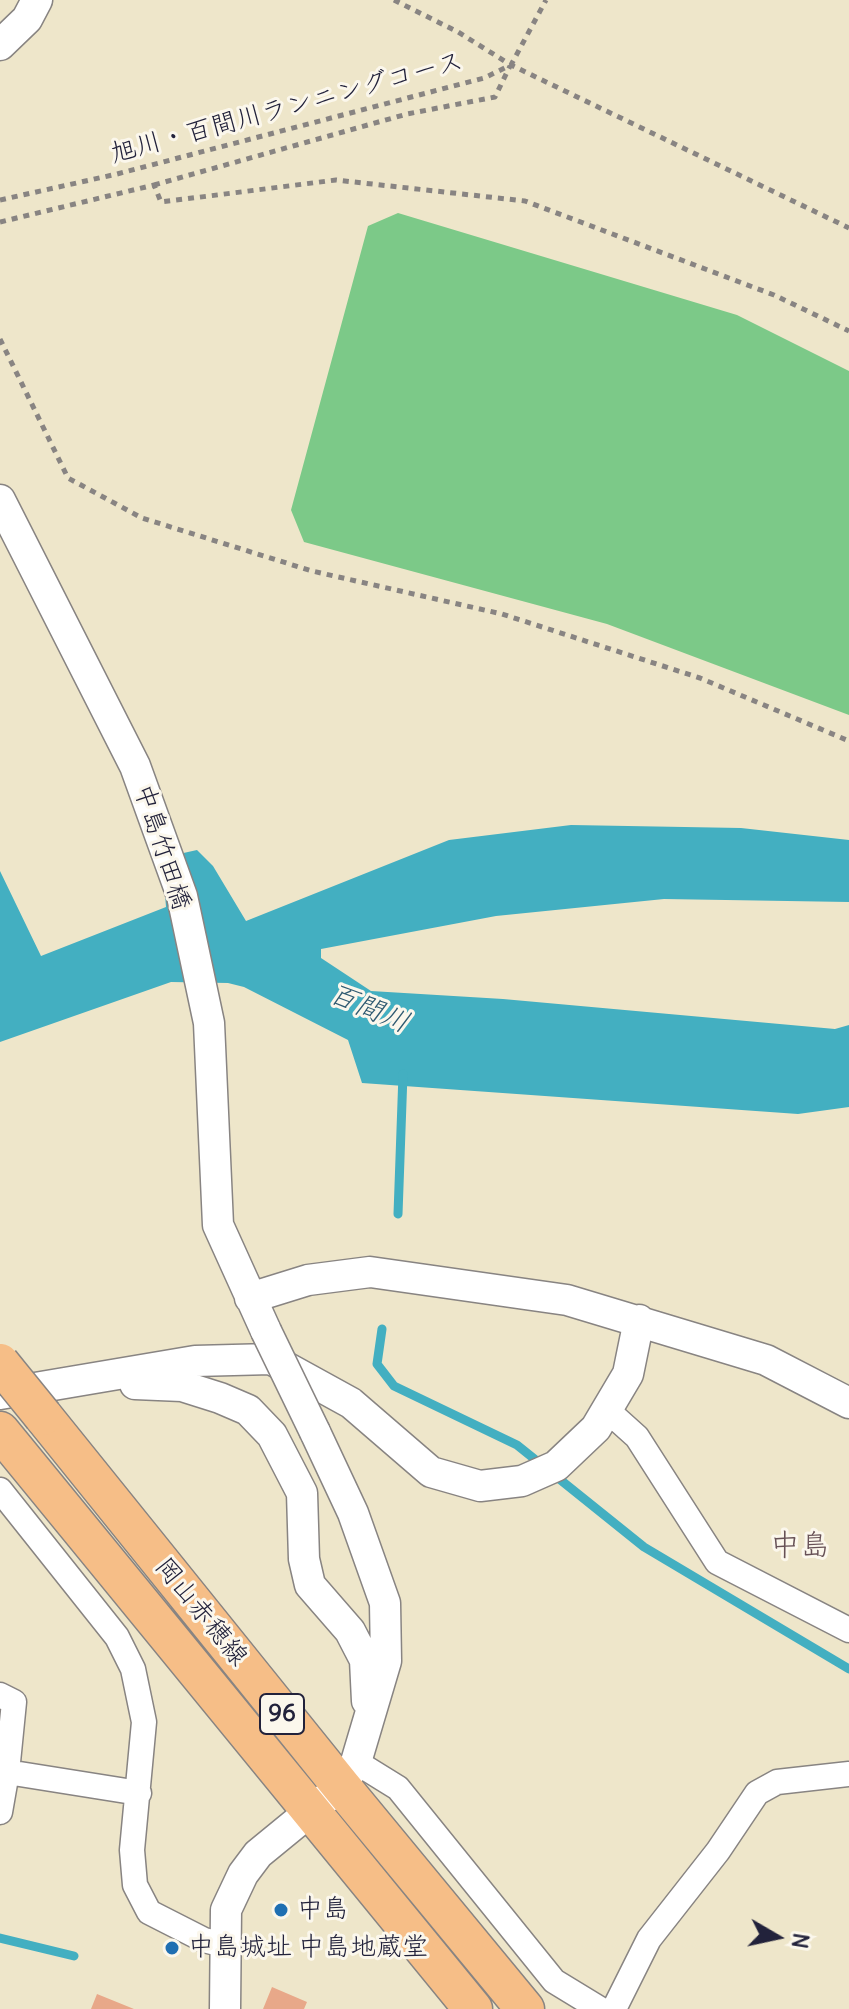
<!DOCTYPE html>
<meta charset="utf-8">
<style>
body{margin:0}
#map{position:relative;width:849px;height:2009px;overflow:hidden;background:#eee6ca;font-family:Delius,sans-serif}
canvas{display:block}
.north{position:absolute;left:737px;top:1897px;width:80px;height:80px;-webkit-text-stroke:6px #fbf7ec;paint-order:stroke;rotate:99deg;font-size:22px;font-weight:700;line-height:32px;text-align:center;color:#22223b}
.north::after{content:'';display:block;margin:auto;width:28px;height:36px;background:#22223b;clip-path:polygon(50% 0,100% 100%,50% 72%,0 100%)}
</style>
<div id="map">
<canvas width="849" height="2009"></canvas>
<div class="north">N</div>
</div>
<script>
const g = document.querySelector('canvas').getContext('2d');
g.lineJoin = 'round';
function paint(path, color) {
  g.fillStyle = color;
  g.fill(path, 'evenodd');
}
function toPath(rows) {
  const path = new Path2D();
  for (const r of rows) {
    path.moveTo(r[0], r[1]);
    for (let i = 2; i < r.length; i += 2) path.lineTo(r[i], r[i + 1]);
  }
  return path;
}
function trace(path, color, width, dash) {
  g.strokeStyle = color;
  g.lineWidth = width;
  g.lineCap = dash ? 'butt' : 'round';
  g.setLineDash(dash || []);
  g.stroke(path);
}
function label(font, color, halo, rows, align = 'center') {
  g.font = font + ' Delius,"Klee One",sans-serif';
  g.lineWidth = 6;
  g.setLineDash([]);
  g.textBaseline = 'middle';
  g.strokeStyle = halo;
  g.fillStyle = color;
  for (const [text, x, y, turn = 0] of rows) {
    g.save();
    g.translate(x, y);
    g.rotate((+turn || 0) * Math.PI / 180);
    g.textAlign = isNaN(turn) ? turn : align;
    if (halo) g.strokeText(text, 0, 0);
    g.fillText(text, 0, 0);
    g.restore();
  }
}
paint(toPath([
 [398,213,737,315,849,371,849,715,607,624,304,542,291,510,368,226]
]), '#7cc988');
paint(toPath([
 [571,825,741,828,849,840,849,902,664,899,496,916,321,949,321,958,371,991,503,999,835,1029,849,1025,849,1107,798,1114,362,1083,348,1040,244,987,228,983,171,982,0,1042,0,871,41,956,166,907,165,894,179,854,197,850,213,866,246,921,449,840]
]), '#43afc1');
trace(toPath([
 [398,1214,403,1074],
 [382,1329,377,1364,394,1386,517,1445,644,1547,849,1669],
 [0,1938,74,1956]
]), '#43afc1', 9);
paint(toPath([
 [272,1987,307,2002,304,2009,263,2009],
 [97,1994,134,2009,91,2009]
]), '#e8a889');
const minor = toPath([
 [607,1410,637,1437,717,1562,849,1630],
 [0,1490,117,1637,133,1669,144,1722,132,1850,135,1885,149,1912,204,1940,224,1945],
 [0,1695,14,1702,7,1772],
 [356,1762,398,1788,554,1981,600,2009],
 [0,1812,7,1772,139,1793],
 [614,2009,649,1939,718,1851,757,1793,777,1782,849,1774]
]);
const tertiary = toPath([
 [0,45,27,19,37,0],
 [0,500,135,766,182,896,209,1023,218,1225,266,1331],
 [250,1298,308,1280,370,1272,567,1300,766,1360,849,1403],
 [135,1384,182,1386,220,1398,248,1410,272,1435,302,1493,304,1559,310,1585,350,1631,365,1660,367,1701],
 [0,1394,195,1361,271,1359,351,1403,431,1472,480,1486,522,1481,556,1466,596,1428,628,1374,639,1320],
 [225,2009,226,1910,243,1874,258,1854,341,1786,356,1762,386,1661,385,1603,353,1513,315,1432]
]);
const primary = toPath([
 [43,1416,341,1786,525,2009],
 [0,1431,473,2009]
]);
trace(minor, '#888482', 27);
trace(tertiary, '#888482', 33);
trace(primary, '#888482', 41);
trace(toPath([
 [394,0,458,32,511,65,849,228],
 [154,185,407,114,495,97,510,66],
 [0,200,117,174,484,78,511,65,546,0],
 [0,222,154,185,161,202,336,180,525,201,774,295,849,331],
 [0,339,68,478,142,518,312,571,502,614,700,678,849,741]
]), '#888482', 5, [6, 6]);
trace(minor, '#fff', 24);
trace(tertiary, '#fff', 30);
trace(primary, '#f6be87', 38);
const tertiaryBridge = toPath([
 [266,1331,315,1432]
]);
const primaryBridge = toPath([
 [0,1363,43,1416]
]);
trace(tertiaryBridge, '#888482', 33, []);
trace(primaryBridge, '#888482', 41, []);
trace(tertiaryBridge, '#fff', 30);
trace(primaryBridge, '#f6be87', 38);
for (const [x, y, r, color] of [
 [281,1910,8,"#1f6fb2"],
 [172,1948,8,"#1f6fb2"]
]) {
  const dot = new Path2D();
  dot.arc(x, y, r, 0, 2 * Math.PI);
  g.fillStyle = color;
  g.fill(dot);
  trace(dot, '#fbf7ec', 3);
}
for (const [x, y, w] of [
 [282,1714,44]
]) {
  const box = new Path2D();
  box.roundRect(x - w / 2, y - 20, w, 40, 6);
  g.fillStyle = '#fbf7ec';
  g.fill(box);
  trace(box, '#22223b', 2);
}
label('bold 24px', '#22223b', null, [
 ["96",282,1714]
]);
label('26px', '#22223b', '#fbf7ec', [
 ["旭川・百間川ランニングコース",287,108,-15],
 ["中島竹田橋",162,847,72],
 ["岡山赤穂線",201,1612,51]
]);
label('26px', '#22223b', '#fbf7ec', [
 ["中島",297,1910],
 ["中島城址 中島地蔵堂",188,1948]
], 'left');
label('italic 28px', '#2f5a71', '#fbf7ec', [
 ["百間川",369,1009,23]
]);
label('30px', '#675156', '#fbf7ec', [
 ["中島",800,1546]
]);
</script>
